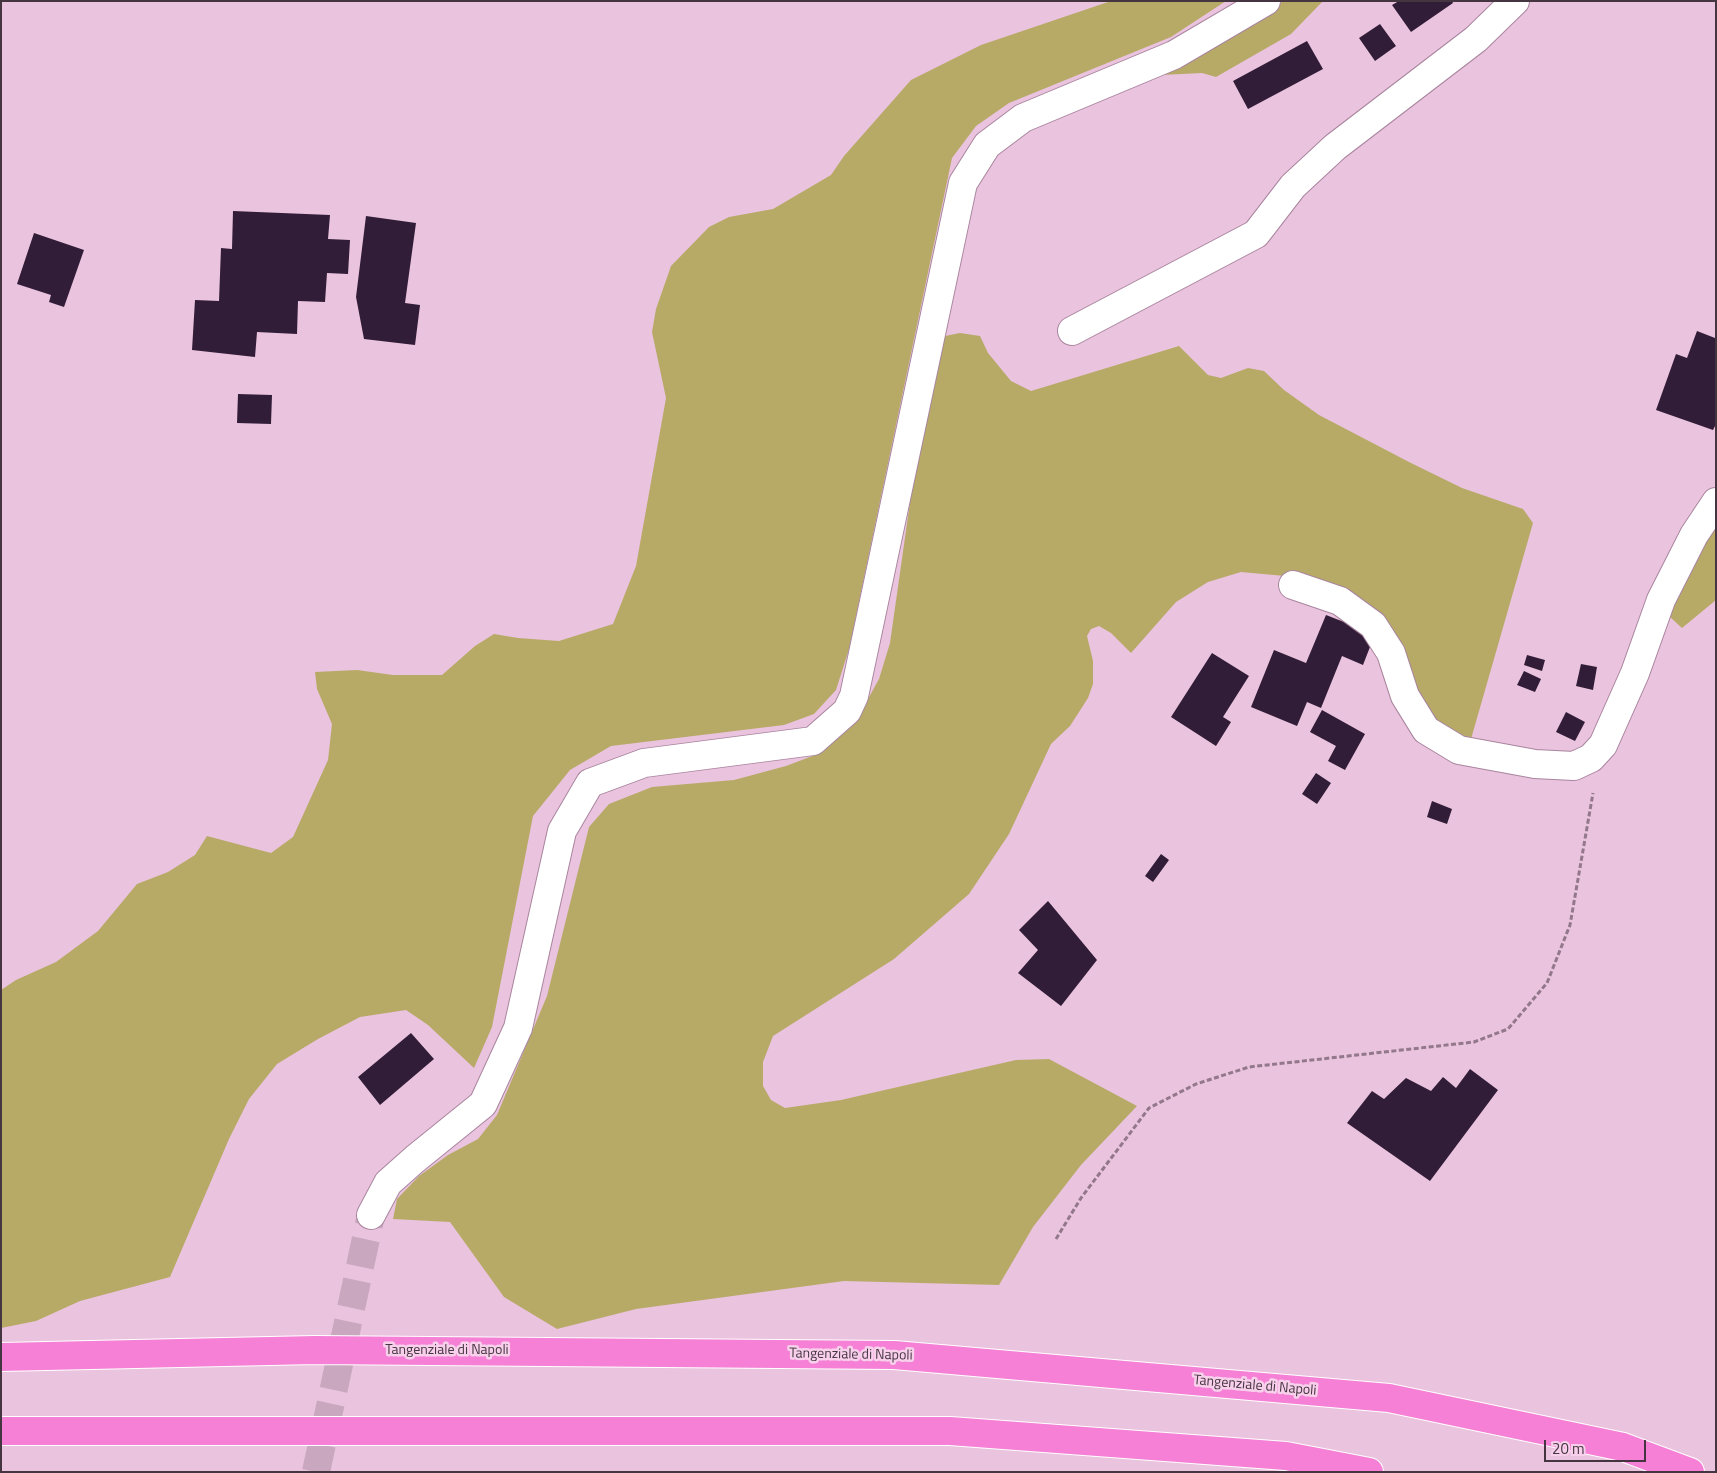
<!DOCTYPE html>
<style>
body{margin:0}
#map{position:relative;width:1717px;height:1473px;overflow:hidden;background:#eac3de;font-family:"Titillium Web",sans-serif}
canvas{display:block}
.frame{position:absolute;inset:0;border:2px solid #453540;pointer-events:none}
.scale{position:absolute;left:1544px;top:1440px;width:102px;height:22px;box-sizing:border-box;border:2px solid #453540;border-top:0;padding-left:6px;font-size:15px;line-height:18px;white-space:nowrap;color:#453540;-webkit-text-stroke:4px #f8d0eb;paint-order:stroke}
</style>
<div id="map">
<canvas width="1717" height="1473"></canvas>
<div class="frame"></div>
<div class="scale">20 m</div>
</div>
<script>
const g = document.querySelector('canvas').getContext('2d');
g.lineJoin = 'round';
function paint(path, color) {
  g.fillStyle = color;
  g.fill(path, 'evenodd');
}
function toPath(rows) {
  const path = new Path2D();
  for (const r of rows) {
    path.moveTo(r[0], r[1]);
    for (let i = 2; i < r.length; i += 2) path.lineTo(r[i], r[i + 1]);
  }
  return path;
}
function trace(path, color, width, dash) {
  g.strokeStyle = color;
  g.lineWidth = width;
  g.lineCap = dash ? 'butt' : 'round';
  g.setLineDash(dash || []);
  g.stroke(path);
}
function label(font, color, halo, rows, align = 'center') {
  g.font = font + ' "Titillium Web",sans-serif';
  g.lineWidth = 5;
  g.setLineDash([]);
  g.textBaseline = 'middle';
  g.strokeStyle = halo;
  g.fillStyle = color;
  for (const [text, x, y, turn = 0] of rows) {
    g.save();
    g.translate(x, y);
    g.rotate((+turn || 0) * Math.PI / 180);
    g.textAlign = isNaN(turn) ? turn : align;
    if (halo) g.strokeText(text, 0, 0);
    g.fillText(text, 0, 0);
    g.restore();
  }
}
paint(toPath([
 [1111,1,1226,1,1171,37,1009,103,976,126,952,158,849,649,836,690,814,714,784,725,611,746,570,770,533,816,492,1027,474,1068,428,1025,406,1010,360,1017,318,1039,277,1064,249,1099,229,1139,170,1277,80,1301,36,1321,1,1328,1,990,16,980,56,962,98,931,137,884,168,872,195,855,207,836,271,853,293,837,328,760,332,724,317,689,315,672,357,670,393,675,442,675,475,646,494,634,518,638,559,641,613,624,636,566,666,398,652,332,656,309,671,266,709,227,729,217,773,209,831,175,844,156,911,80,981,45],
 [1283,1,1323,1,1291,34,1216,77,1202,73,1161,75,1264,18],
 [960,333,980,336,988,353,1011,381,1031,391,1179,346,1208,375,1221,378,1248,368,1264,371,1284,390,1319,415,1409,462,1462,488,1523,509,1533,523,1469,746,1432,728,1399,652,1285,576,1241,572,1208,582,1176,602,1131,653,1111,633,1099,626,1091,629,1087,636,1093,661,1093,684,1088,698,1070,726,1051,744,1009,834,969,894,894,959,773,1036,763,1062,763,1086,771,1100,785,1108,841,1100,1016,1060,1049,1059,1137,1106,1081,1165,1033,1227,999,1285,844,1281,636,1309,557,1329,504,1297,450,1222,393,1219,397,1199,419,1176,448,1155,478,1139,497,1115,547,996,589,827,609,804,652,787,734,780,786,766,823,752,857,719,879,679,890,643,919,439,940,337],
 [1716,520,1716,600,1682,628,1670,617,1684,578]
]), '#b7aa67');
paint(toPath([
 [1399,1,1452,1,1453,3,1411,32,1392,5],
 [1380,24,1396,46,1375,61,1359,38],
 [1307,41,1323,69,1248,109,1233,81],
 [233,211,330,215,328,239,350,240,348,274,327,273,325,302,298,301,297,334,257,332,255,357,192,350,195,300,219,301,221,248,232,249],
 [366,216,416,223,405,303,420,305,415,345,364,339,356,297],
 [34,233,84,250,64,307,49,302,51,295,17,284],
 [1697,331,1715,338,1716,424,1713,430,1656,410,1676,354,1687,358],
 [238,394,272,395,271,424,237,423],
 [1326,615,1375,634,1363,665,1342,656,1321,708,1307,702,1297,726,1251,707,1274,650,1306,663],
 [1212,653,1249,676,1223,717,1231,722,1216,746,1171,717],
 [1527,655,1545,660,1542,671,1524,665],
 [1581,664,1597,667,1593,690,1576,686],
 [1524,671,1541,679,1535,692,1517,685],
 [1322,710,1365,734,1345,770,1328,761,1336,746,1310,732],
 [1566,712,1585,722,1575,741,1556,732],
 [1316,773,1331,783,1317,804,1302,794],
 [1432,801,1452,809,1447,824,1427,817],
 [1161,854,1169,860,1153,882,1145,876],
 [1048,901,1097,960,1061,1006,1018,973,1038,950,1019,930],
 [411,1033,434,1059,380,1105,358,1077],
 [1470,1069,1498,1090,1430,1181,1347,1123,1372,1091,1384,1099,1406,1078,1431,1091,1443,1077,1456,1088]
]), '#321d38');
trace(toPath([
 [316,1472,371,1215]
]), '#c9a7be', 28, [28, 14]);
const minor = toPath([
 [1072,331,1256,234,1293,186,1335,147,1476,39,1515,1],
 [1293,585,1340,601,1373,625,1391,653,1405,696,1426,730,1459,750,1535,764,1574,766,1591,758,1603,745,1635,673,1661,600,1694,535,1716,502],
 [371,1215,388,1183,415,1159,483,1104,518,1028,562,831,590,783,644,763,813,741,847,711,854,696,963,183,987,145,1023,118,1174,55,1266,1]
]);
const highway = toPath([
 [1,1357,315,1350,894,1355,1389,1398,1623,1447,1690,1472],
 [1,1431,950,1431,1286,1456,1369,1472]
]);
trace(minor, '#a9859e', 30);
trace(highway, '#fff', 30);
trace(toPath([
 [1056,1239,1081,1198,1149,1108,1196,1084,1249,1067,1474,1042,1508,1029,1547,983,1570,925,1593,793]
]), '#93788b', 3, [5, 2.5]);
trace(minor, '#fff', 28);
trace(highway, '#f580d6', 28);
label('14px', '#453540', '#f8d0eb', [
 ["Tangenziale di Napoli",447,1351],
 ["Tangenziale di Napoli",851,1355,1],
 ["Tangenziale di Napoli",1255,1386,5]
]);
</script>
